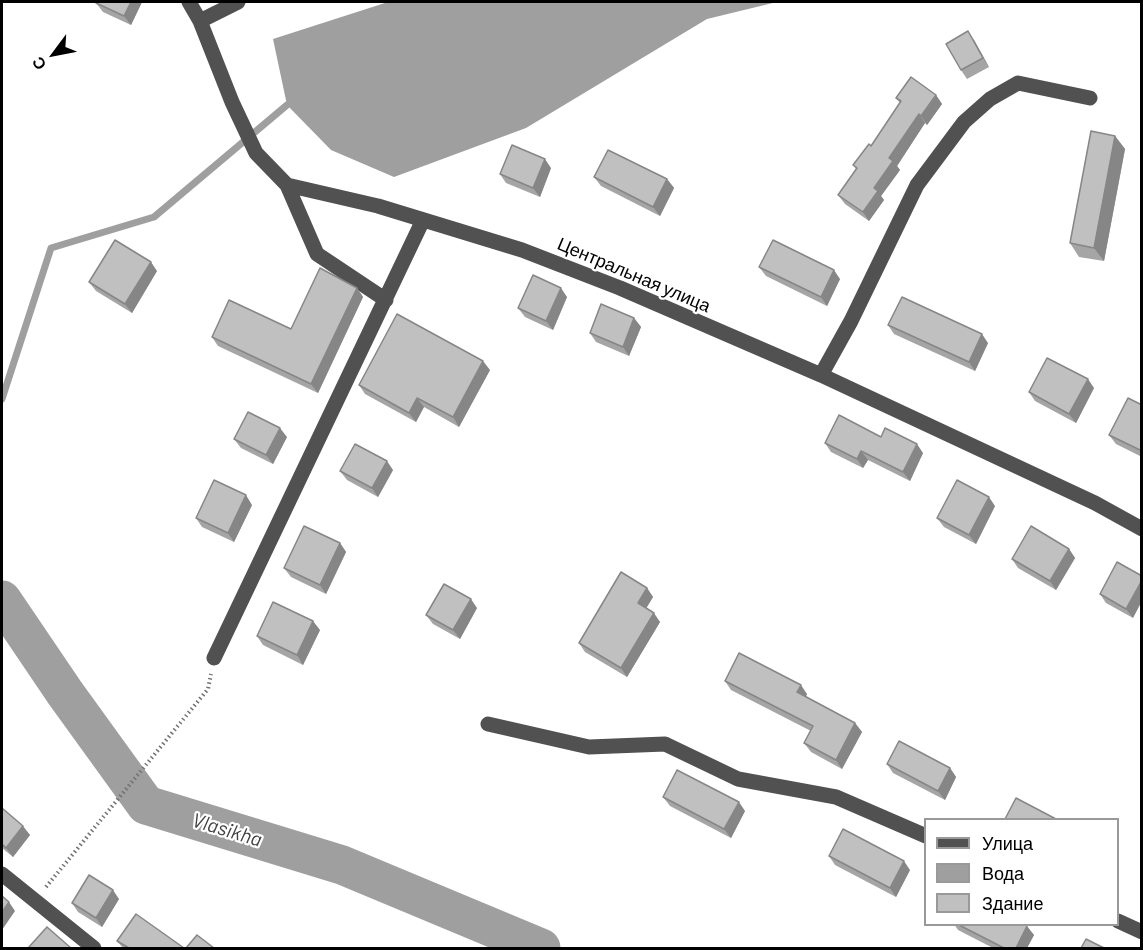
<!DOCTYPE html>
<meta charset="utf-8">
<style>
body{margin:0}
#map{position:relative;width:1143px;height:950px;overflow:hidden;background:#fff;font-family:Barlow,sans-serif}
canvas{display:block}
.frame{position:absolute;inset:0;border:3px solid #000;pointer-events:none}
.legend{position:absolute;left:924px;top:818px;width:195px;height:108px;box-sizing:border-box;background:#fff;border:2px solid #999;margin:0;padding:8px 10px;list-style:none;font-size:18px;color:#000}
.legend li{display:flex;align-items:center;gap:12px;height:30px}
.legend b{width:30px;border:2px solid #999}
.north{position:absolute;left:24px;top:24px;width:60px;height:60px;-webkit-text-stroke:4px #fff;paint-order:stroke;rotate:238deg;font-size:16px;font-weight:700;line-height:24px;text-align:center;color:#000}
.north::after{content:'';display:block;margin:auto;width:21px;height:27px;background:#000;clip-path:polygon(50% 0,100% 100%,50% 72%,0 100%)}
</style>
<div id="map">
<canvas width="1143" height="950"></canvas>
<div class="frame"></div>
<ul class="legend">
<li><b style="height:8px;background:#515151"></b>Улица</li>
<li><b style="height:16px;background:#9f9f9f"></b>Вода</li>
<li><b style="height:16px;background:#c0c0c0"></b>Здание</li>
</ul>
<div class="north">С</div>
</div>
<script>
const g = document.querySelector('canvas').getContext('2d');
g.lineJoin = 'round';
function paint(path, color) {
  g.fillStyle = color;
  g.fill(path, 'evenodd');
}
function toPath(rows) {
  const path = new Path2D();
  for (const r of rows) {
    path.moveTo(r[0], r[1]);
    for (let i = 2; i < r.length; i += 2) path.lineTo(r[i], r[i + 1]);
  }
  return path;
}
function trace(path, color, width, dash) {
  g.strokeStyle = color;
  g.lineWidth = width;
  g.lineCap = dash ? 'butt' : 'round';
  g.setLineDash(dash || []);
  g.stroke(path);
}
function label(font, color, halo, rows, align = 'center') {
  g.font = font + ' Barlow,sans-serif';
  g.lineWidth = 4.5;
  g.setLineDash([]);
  g.textBaseline = 'middle';
  g.strokeStyle = halo;
  g.fillStyle = color;
  for (const [text, x, y, turn = 0] of rows) {
    g.save();
    g.translate(x, y);
    g.rotate((+turn || 0) * Math.PI / 180);
    g.textAlign = isNaN(turn) ? turn : align;
    if (halo) g.strokeText(text, 0, 0);
    g.fillText(text, 0, 0);
    g.restore();
  }
}
paint(toPath([
 [388,2,777,2,707,19,526,128,394,177,331,150,287,105,273,39]
]), '#9f9f9f');
trace(toPath([
 [2,399,51,248,154,217,287,105]
]), '#9f9f9f', 7);
trace(toPath([
 [2,600,65,693,146,805,342,865,541,948]
]), '#9f9f9f', 39);
trace(toPath([
 [46,887,208,689,211,674]
]), '#737373', 4, [1.5, 3]);
trace(toPath([
 [189,2,200,21,232,102,256,153,287,185,378,206,522,250,620,288,821,375,1095,503,1142,529],
 [200,21,238,2],
 [287,185,317,254,386,300],
 [821,375,851,321,917,185,964,122,990,99,1018,83,1090,98],
 [214,658,423,220],
 [488,724,589,747,665,744,738,779,836,797,926,836],
 [2,874,94,948],
 [1118,921,1142,932]
]), '#515151', 15);
paint(toPath([
 [97,2,142,2,131,25,103,12,96,3],
 [974,40,989,67,967,79,961,70],
 [936,95,942,104,927,125,925,123,897,166,900,170,881,196,884,200,869,221,845,204,838,195,856,169,853,165,871,146,900,103,896,98],
 [1115,136,1125,149,1104,261,1079,257,1070,243],
 [551,168,540,197,506,183,500,174],
 [594,177,667,179,674,188,660,216,601,186],
 [759,267,840,279,827,306,766,276],
 [157,271,132,313,96,291,89,282],
 [357,288,363,297,318,393,218,346,212,337,291,329],
 [567,297,553,330,525,317,518,308],
 [634,318,641,327,629,356,596,342,590,333],
 [888,325,988,343,975,371,894,334],
 [490,370,459,427,424,407,416,422,365,394,359,385],
 [1094,388,1076,423,1035,401,1029,392],
 [1142,405,1142,457,1116,444,1109,435],
 [287,437,273,464,241,448,234,439],
 [881,437,923,453,910,481,868,460,863,468,831,452,825,443],
 [393,470,378,497,347,480,340,471],
 [252,505,234,542,202,527,196,518],
 [995,506,976,544,944,527,937,518],
 [340,543,346,552,326,594,291,577,284,568],
 [1069,549,1075,558,1056,590,1018,568,1012,559],
 [1117,562,1133,618,1106,603,1100,594],
 [647,588,653,597,646,608,660,622,627,677,585,652,579,643],
 [477,608,460,639,433,624,426,615],
 [320,630,303,665,263,645,257,636],
 [725,681,807,694,806,697,855,723,862,732,842,769,811,752,804,743,811,731,731,690],
 [887,764,950,768,956,777,945,800,893,773],
 [663,797,745,811,731,838,670,806],
 [2,808,30,835,13,857,2,848],
 [829,856,910,870,896,897,835,865],
 [119,899,102,927,78,912,72,903],
 [954,924,1024,924,1034,935,1027,948,993,948,958,930],
 [117,941,184,948,123,948]
]), '#a5a5a5');
paint(toPath([
 [131,2,142,2,131,25,124,16],
 [968,31,974,40,989,67,983,58],
 [936,95,942,104,927,125,921,116],
 [919,114,925,123,897,166,900,170,881,196,884,200,869,221,863,212,889,158],
 [1115,136,1125,149,1104,261,1094,248],
 [545,159,551,168,540,197,533,188],
 [667,179,674,188,660,216,653,207],
 [151,262,157,271,132,313,125,304],
 [834,270,840,279,827,306,821,297],
 [357,288,363,297,318,393,311,384],
 [561,288,567,297,553,330,546,321],
 [634,318,641,327,629,356,623,347],
 [982,334,988,343,975,371,969,362],
 [483,361,490,370,459,427,453,417],
 [1088,379,1094,388,1076,423,1069,414],
 [417,398,424,407,416,422,409,413],
 [280,428,287,437,273,464,266,455],
 [917,444,923,453,910,481,903,472],
 [861,451,868,460,863,468,857,459],
 [387,461,393,470,378,497,372,488],
 [246,495,252,505,234,542,228,533],
 [989,497,995,506,976,544,969,535],
 [340,543,346,552,326,594,320,585],
 [1069,549,1075,558,1056,590,1050,581],
 [1142,580,1142,601,1133,618,1126,609],
 [647,588,653,597,644,612,638,603],
 [471,599,477,608,460,639,453,630],
 [654,613,660,622,627,677,621,668],
 [313,621,320,630,303,665,297,655],
 [801,685,807,694,803,701,797,692],
 [855,723,862,732,842,769,836,760],
 [950,768,956,777,945,800,938,791],
 [739,802,745,811,731,838,724,829],
 [23,826,30,835,13,857,6,848],
 [904,861,910,870,896,897,890,888],
 [113,890,119,899,102,927,96,918],
 [9,902,15,911,2,930,2,912],
 [1027,926,1034,935,1027,948,1016,948]
]), '#868686');
const building = toPath([
 [97,2,131,2,124,16,96,3,97,2],
 [968,31,983,58,961,70,946,44,968,31],
 [911,77,936,95,921,116,919,114,889,158,893,161,874,188,878,191,863,212,838,195,857,168,853,165,869,144,871,146,901,101,896,98,911,77],
 [1091,131,1115,136,1094,248,1070,243,1091,131],
 [512,145,545,159,533,188,500,174,512,145],
 [608,150,667,179,653,207,594,177,608,150],
 [115,240,151,262,125,304,89,282,115,240],
 [773,240,834,270,821,297,759,267,773,240],
 [320,268,357,288,311,384,212,337,229,300,291,329,320,268],
 [533,275,561,288,546,321,518,308,533,275],
 [902,297,982,334,969,362,888,325,902,297],
 [601,304,634,318,623,347,590,333,601,304],
 [397,314,483,361,453,417,417,398,409,413,359,385,397,314],
 [1047,358,1088,379,1069,414,1029,392,1047,358],
 [1128,398,1142,405,1142,451,1109,435,1128,398],
 [248,412,280,428,266,455,234,439,248,412],
 [839,415,881,437,885,428,917,444,903,472,861,451,857,459,825,443,839,415],
 [355,444,387,461,372,488,340,471,355,444],
 [214,480,246,495,228,533,196,518,214,480],
 [957,480,989,497,969,535,937,518,957,480],
 [304,526,340,543,320,585,284,568,304,526],
 [1031,526,1069,549,1050,581,1012,559,1031,526],
 [1117,562,1142,576,1142,580,1126,609,1100,594,1117,562],
 [621,572,647,588,638,603,654,613,621,668,579,643,621,572],
 [444,584,471,599,453,630,426,615,444,584],
 [273,602,313,621,297,655,257,636,273,602],
 [739,653,801,685,797,692,855,723,836,760,804,743,813,726,725,681,739,653],
 [899,741,950,768,938,791,887,764,899,741],
 [677,770,739,802,724,829,663,797,677,770],
 [1016,798,1056,819,1005,819,1016,798],
 [2,808,23,826,6,848,2,844,2,808],
 [843,829,904,861,890,888,829,856,843,829],
 [89,875,113,890,96,918,72,903,89,875],
 [2,896,9,902,2,912,2,896],
 [136,914,184,948,129,948,117,941,136,914],
 [957,924,1024,924,1027,926,1016,948,1004,948,957,924],
 [47,927,71,948,28,948,47,927],
 [197,935,214,948,186,948,197,935],
 [1086,939,1104,948,1081,948,1086,939]
]);
paint(building, '#c0c0c0');
trace(building, '#868686', 1.5);
label('18px', '#000', '#fff', [
 ["Центральная улица",634,275,23]
]);
label('italic 20px', '#404040', '#fff', [
 ["Vlasikha",227,830,17]
]);
</script>
